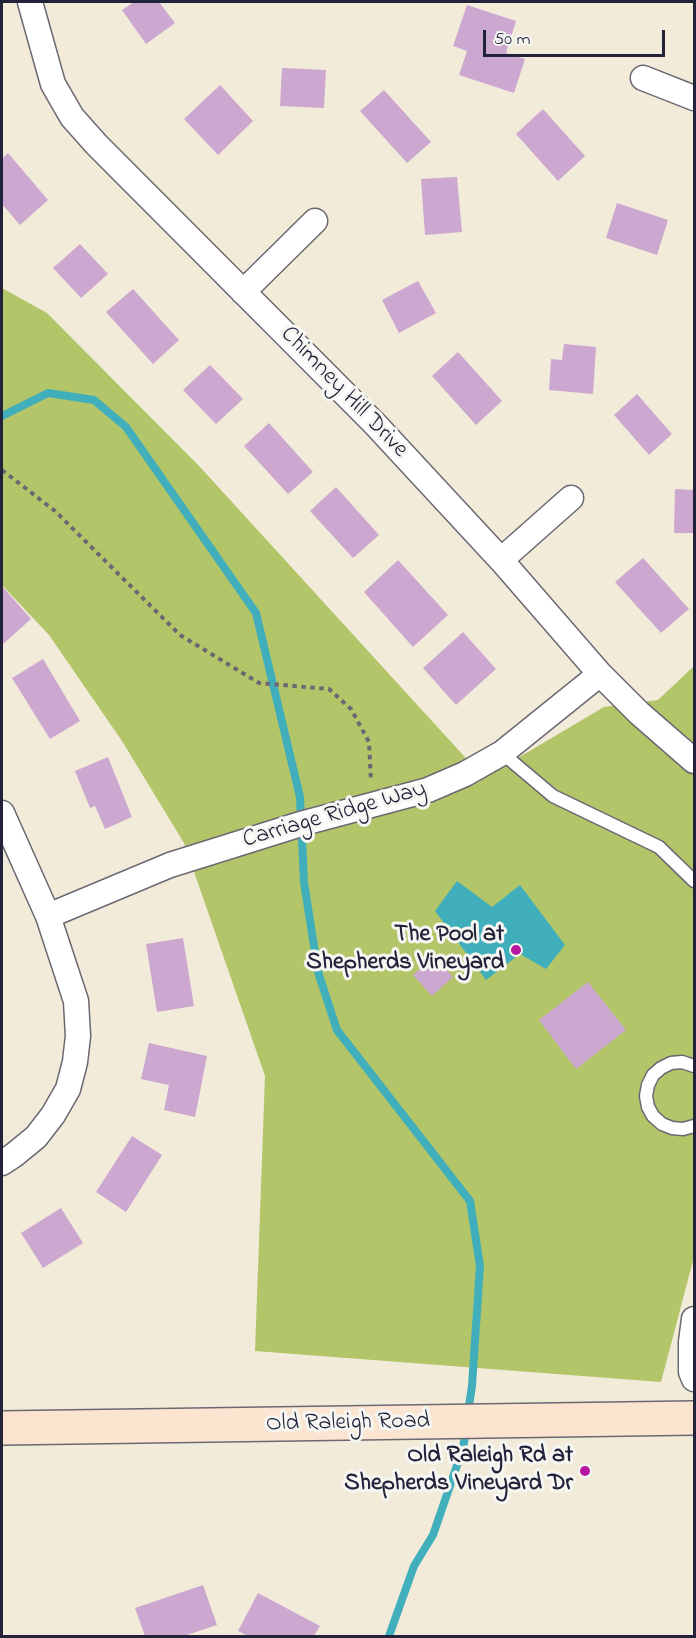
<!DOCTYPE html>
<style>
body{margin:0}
#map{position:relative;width:696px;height:1638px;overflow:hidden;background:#f2ebd9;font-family:"Indie Flower",sans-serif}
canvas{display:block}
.frame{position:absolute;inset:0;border:3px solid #22223b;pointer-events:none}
.scale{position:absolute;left:483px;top:30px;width:182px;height:27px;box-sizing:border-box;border:3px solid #22223b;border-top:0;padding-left:8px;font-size:18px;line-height:21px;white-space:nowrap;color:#22223b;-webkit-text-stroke:4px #f6f6f2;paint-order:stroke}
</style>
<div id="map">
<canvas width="696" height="1638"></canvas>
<div class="frame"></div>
<div class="scale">50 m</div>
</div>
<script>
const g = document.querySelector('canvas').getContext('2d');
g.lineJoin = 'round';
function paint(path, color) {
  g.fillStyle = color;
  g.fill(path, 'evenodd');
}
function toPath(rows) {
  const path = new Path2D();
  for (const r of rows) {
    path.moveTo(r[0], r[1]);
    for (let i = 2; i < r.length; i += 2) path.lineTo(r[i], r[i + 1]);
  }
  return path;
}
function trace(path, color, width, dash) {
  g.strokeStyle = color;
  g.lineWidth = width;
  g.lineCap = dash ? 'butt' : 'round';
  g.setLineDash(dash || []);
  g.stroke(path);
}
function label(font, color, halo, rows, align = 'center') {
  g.font = font + ' "Indie Flower",sans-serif';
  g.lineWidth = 6;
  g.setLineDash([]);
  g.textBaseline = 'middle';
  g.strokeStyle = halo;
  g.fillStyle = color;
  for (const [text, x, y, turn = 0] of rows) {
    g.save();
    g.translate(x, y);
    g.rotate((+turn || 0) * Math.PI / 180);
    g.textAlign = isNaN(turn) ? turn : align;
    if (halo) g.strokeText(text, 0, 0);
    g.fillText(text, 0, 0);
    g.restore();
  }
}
paint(toPath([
 [2,288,47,313,200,467,484,778,604,707,658,700,694,666,694,1257,661,1382,255,1351,265,1076,184,843,122,741,49,635,2,585]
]), '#b2c569');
paint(toPath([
 [457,881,492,907,520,885,565,945,546,969,520,954,486,980,435,911]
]), '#40afbb');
trace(toPath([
 [2,416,48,393,94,400,126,427,256,613,300,797,304,882,318,972,337,1030,470,1201,480,1266,472,1386,468,1412],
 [389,1636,414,1566,433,1535,463,1448,466,1430]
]), '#40afbb', 8);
paint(toPath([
 [134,2,159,2,175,23,146,44,122,10],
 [467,5,516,21,506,53,525,59,514,93,459,75,467,51,453,46],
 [282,68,326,70,324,108,280,106],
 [220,85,253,121,218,155,184,119],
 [384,90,431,142,407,163,360,111],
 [543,109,585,156,558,181,516,134],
 [8,153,48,200,20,225,2,204,2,159],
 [457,177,462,232,425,235,421,179],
 [617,203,668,220,657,255,606,238],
 [80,244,108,274,81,298,53,268],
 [418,281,436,313,399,333,382,300],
 [133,289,179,340,153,364,106,312],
 [564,344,596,347,593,394,549,390,551,359,562,360],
 [458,352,502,401,476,425,432,376],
 [210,365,243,399,216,424,183,390],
 [637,394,672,434,649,455,614,415],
 [269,423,313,472,288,494,244,446],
 [336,487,379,535,353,558,310,511],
 [675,489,694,490,694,533,674,533],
 [643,558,689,609,661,633,615,582],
 [398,560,448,615,413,647,364,592],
 [2,586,31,619,3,644,2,642],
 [463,632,496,669,456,705,423,668],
 [43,659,80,721,50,739,12,678],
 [108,757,132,817,105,829,95,806,90,808,75,771],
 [183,938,194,1006,157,1012,146,944],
 [434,956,453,977,432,996,413,975],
 [588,982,626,1030,576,1069,539,1020],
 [149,1043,207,1056,195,1117,164,1110,169,1085,141,1079],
 [132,1136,162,1155,126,1212,96,1192],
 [61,1208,83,1243,43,1268,21,1233],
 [203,1585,217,1625,184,1636,145,1636,135,1608],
 [258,1593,320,1626,314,1636,248,1636,238,1631]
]), '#cca7d0');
const service = toPath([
 [502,753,553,796,659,847,694,881],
 [694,1066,682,1062,671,1063,661,1068,653,1075,648,1085,646,1096,648,1107,653,1116,662,1124,672,1128,683,1129,694,1126]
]);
const minor = toPath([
 [30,2,53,84,72,117,96,144,375,424,501,560,600,674,639,713,694,761],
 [643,78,694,98],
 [243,292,315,221],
 [501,560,571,498],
 [2,813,48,916,76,1001,78,1036,75,1062,68,1089,53,1115,36,1137,14,1155,2,1163],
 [48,916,170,865,304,823,428,790,465,774,502,753,600,674],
 [694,1319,691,1342,691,1372,694,1379]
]);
const secondary = toPath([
 [2,1428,694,1418]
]);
trace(service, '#6b6872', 15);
trace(minor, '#6b6872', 27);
trace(secondary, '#6b6872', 36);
trace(toPath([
 [2,470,55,511,180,635,259,683,329,689,351,709,369,742,371,781]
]), '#6b6872', 4, [4.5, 4.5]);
trace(service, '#fff', 12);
trace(minor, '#fff', 24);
trace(secondary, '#fce5d0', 33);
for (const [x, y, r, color] of [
 [516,950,6,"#b5179e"],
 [585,1471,6,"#b5179e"]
]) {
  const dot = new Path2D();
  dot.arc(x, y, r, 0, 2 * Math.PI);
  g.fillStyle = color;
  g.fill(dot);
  trace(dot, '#f6f6f2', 2);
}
label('24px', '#22223b', '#f6f6f2', [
 ["Chimney Hill Drive",343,393,46],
 ["Carriage Ridge Way",335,816,-16],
 ["Old Raleigh Road",348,1424,-1]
]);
label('bold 24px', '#22223b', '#f6f6f2', [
 ["The Pool at",504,936],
 ["Shepherds Vineyard",504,964],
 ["Old Raleigh Rd at",573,1457],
 ["Shepherds Vineyard Dr",573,1485]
], 'right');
</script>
